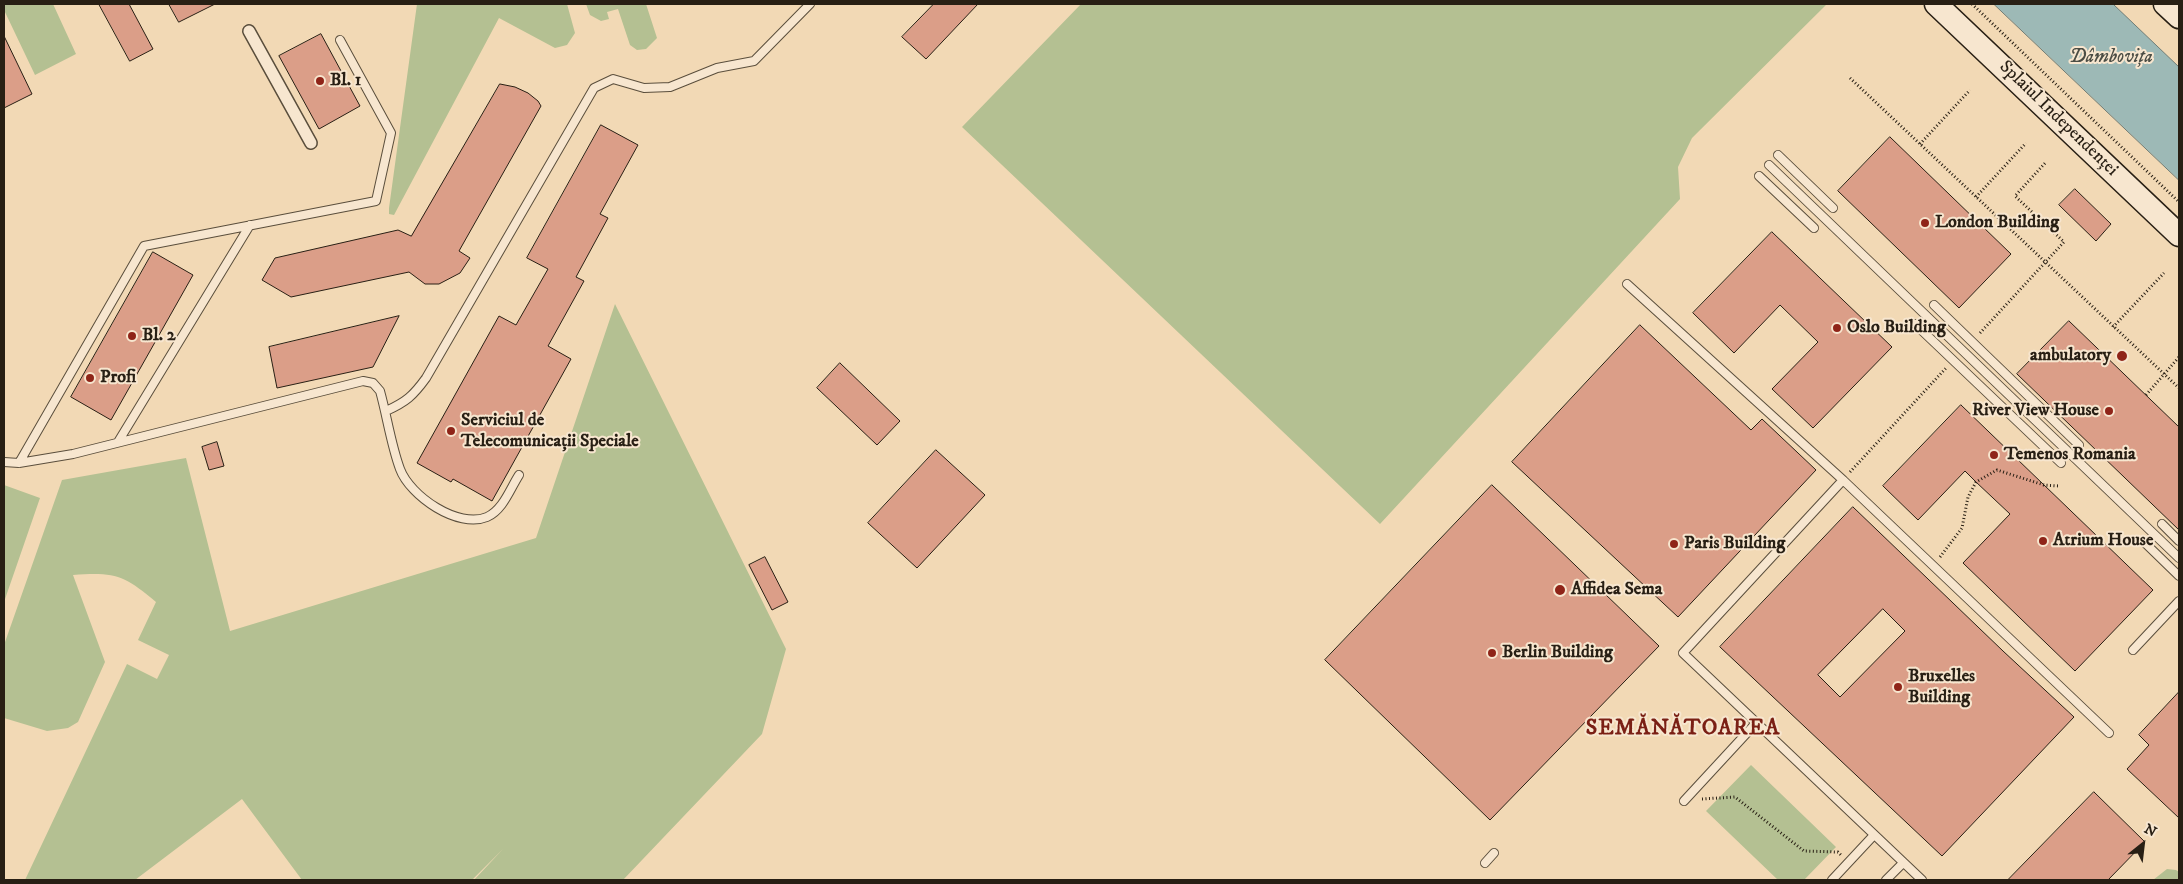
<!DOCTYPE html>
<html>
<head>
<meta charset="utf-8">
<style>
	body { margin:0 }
	#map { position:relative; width:2183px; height:884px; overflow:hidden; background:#f2d9b5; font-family:"IM FELL DW Pica",serif }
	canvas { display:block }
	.frame { position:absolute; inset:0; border:5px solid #281f14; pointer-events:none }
	.north { position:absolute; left:2118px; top:819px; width:50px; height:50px; -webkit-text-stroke:4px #f7e6cf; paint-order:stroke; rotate:29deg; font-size:14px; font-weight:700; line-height:20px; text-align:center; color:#281f14 }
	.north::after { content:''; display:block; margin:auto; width:18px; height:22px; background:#281f14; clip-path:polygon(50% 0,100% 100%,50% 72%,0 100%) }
</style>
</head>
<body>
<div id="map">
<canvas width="2183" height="884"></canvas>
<div class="frame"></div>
<div class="north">N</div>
</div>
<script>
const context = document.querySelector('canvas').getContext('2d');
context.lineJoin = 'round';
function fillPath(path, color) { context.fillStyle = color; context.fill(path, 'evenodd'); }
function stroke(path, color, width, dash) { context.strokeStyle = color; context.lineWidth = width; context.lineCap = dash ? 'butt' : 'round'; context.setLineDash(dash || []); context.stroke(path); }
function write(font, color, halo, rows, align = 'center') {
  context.font = font + ' "IM FELL DW Pica",serif'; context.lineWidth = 4; context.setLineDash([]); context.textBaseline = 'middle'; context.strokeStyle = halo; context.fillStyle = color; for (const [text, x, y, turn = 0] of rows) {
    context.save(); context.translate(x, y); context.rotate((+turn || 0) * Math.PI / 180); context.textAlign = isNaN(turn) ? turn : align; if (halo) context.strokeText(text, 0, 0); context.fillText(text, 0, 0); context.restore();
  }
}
fillPath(new Path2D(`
	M4,4H53L76,54L35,75L4,10Z
	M417,4H567L575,33L567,45L555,48L499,18L394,215L389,214V208Z
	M586,4H646L657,38L646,49L637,50L630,45L618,9L607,12L609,19L601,21L590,15Z
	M1081,4H1827L1692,138L1678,167L1680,199L1380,524L962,127Z
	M615,304L786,649L762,734L623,880H474L503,849L472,880H302L242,799L135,880H25L127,664L157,679L169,655L138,640L156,602C124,575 115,572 73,575L105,662L78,722L68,728L47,731L4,718V645L62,480L186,458L230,631L536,538Z
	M4,485L40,498L4,602Z
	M1751,765L1836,847L1804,880H1778L1706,811Z
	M2167,869L2176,870L2179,872V880H2153Z`), '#b4c092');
const water = new Path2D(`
	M1994,4H2113L2179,67V180Z`);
fillPath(water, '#9db9b6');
stroke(water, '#6e7b75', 1);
const building = new Path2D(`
	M99,4H129L153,49L130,61Z
	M169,4H215L179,22Z
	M934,4H978L926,59L902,37Z
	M321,34L360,106L319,129L279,56Z
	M4,36L32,94L4,108Z
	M500,84L515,87L528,93L538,101L541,106L459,251L470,258L460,273L439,284H425L409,272L291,297L262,280L275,258L398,230L411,236Z
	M601,125L638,145L600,214L608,218L576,277L584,281L548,346L571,359L492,501L453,479L451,482L417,463L499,316L516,325L548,269L527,258Z
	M1890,137L2011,254L1959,308L1838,191Z
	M2075,189L2111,224L2096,241L2059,205Z
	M1772,232L1892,347L1813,428L1772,389L1818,342L1780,305L1734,353L1693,313Z
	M153,252L193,275L111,420L71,397Z
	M399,316L373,367L277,388L269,347Z
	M2069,321L2179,427V530L2017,374Z
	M1640,325L1751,430L1762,419L1816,470L1678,617L1512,462Z
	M840,363L900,421L877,445L817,388Z
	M1961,405L2153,590L2075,671L1963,563L2010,514L1976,482L1965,471L1918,520L1883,486Z
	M217,442L224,466L209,470L202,447Z
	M936,450L985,495L917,568L868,523Z
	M1492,485L1659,646L1490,820L1325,660Z
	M1853,507L2003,651L2074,717L1942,856L1720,647ZM1883,609L1905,631L1840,697L1818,675Z
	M765,557L788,602L772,610L749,565Z
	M2179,692V818L2127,769L2149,745L2139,735Z
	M2094,792L2145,842L2108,880H2008Z`);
fillPath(building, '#db9e88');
stroke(building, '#281f14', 1);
const service = new Path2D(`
	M1778,155L1833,208
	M1769,165L2179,558
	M1759,176L1814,228
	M1627,284L1843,480L2109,733
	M1934,305L2079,445
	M1915,324L2061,463
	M386,411C406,402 413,396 426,378L594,88L613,79L644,88L670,87L717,68L754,61L810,4
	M118,442L250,225
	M4,462L19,463L73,454L363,381L373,383L380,391C387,416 391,445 400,469C410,496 458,529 487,517C503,510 510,489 519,475
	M19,463L144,246L376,201L391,133L340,40
	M1843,480L1683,653L1922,880
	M2162,524L2179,541
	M2144,542L2179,576
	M2133,650L2179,601
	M1684,801L1757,722
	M1485,863L1494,853
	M1832,880L1874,835
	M1886,880L1903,863`);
const pedestrian = new Path2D(`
	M249,31L311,143`);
const secondary = new Path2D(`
	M1936,4L2179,235
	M2165,4L2179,17`);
stroke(service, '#5a4e3c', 10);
stroke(pedestrian, '#5a4e3c', 14);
stroke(secondary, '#281f14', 25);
stroke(new Path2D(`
	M1972,4L2179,202
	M1850,78L2179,388
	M1920,144L1970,90
	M1976,197L2026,143
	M2113,327L2164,273
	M1980,333L2064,242L2015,196L2046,162
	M2146,395L2179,357
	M1850,472L1946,368
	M1940,557L1962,528L1968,497L1976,482L1997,470L2044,485L2059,486
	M1702,799L1735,797L1804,851L1838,852L1841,855`), '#281f14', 3, [1, 2.5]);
stroke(service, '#f7e6cf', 8);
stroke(pedestrian, '#f7e6cf', 11);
stroke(secondary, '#f7e6cf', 22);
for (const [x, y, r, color] of [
	[320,81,5,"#8f2418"],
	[1925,223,5,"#8f2418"],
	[1837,328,5,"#8f2418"],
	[132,336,5,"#8f2418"],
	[2122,356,6,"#8f2418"],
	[90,378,5,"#8f2418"],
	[2109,411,5,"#8f2418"],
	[451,431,5,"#8f2418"],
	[1994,455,5,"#8f2418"],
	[2043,541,5,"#8f2418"],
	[1674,544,5,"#8f2418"],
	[1560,590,6,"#8f2418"],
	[1492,653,5,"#8f2418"],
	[1898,687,5,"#8f2418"]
]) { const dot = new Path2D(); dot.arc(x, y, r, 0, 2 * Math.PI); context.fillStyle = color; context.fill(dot); stroke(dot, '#f7e6cf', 2); }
write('bold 18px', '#281f14', '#f7e6cf', [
	["Bl. 1",330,81],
	["London Building",1935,223],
	["Oslo Building",1847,328],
	["Bl. 2",142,336],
	["ambulatory",2111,356,"right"],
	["Profi",100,378],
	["River View House",2099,411,"right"],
	["Serviciul de",461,421],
	["Telecomunicații Speciale",461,442],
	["Temenos Romania",2004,455],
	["Atrium House",2053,541],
	["Paris Building",1684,544],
	["Affidea Sema",1571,590],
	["Berlin Building",1502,653],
	["Bruxelles",1908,677],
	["Building",1908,698]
], 'left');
write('18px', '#281f14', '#f7e6cf', [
	["Splaiul Independenței",2058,119,44]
]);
write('italic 19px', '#4b4d45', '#f7e6cf', [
	["Dâmbovița",2111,58]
]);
context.letterSpacing = '1px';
write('bold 22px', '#7a1f14', '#f7e6cf', [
	["SEMĂNĂTOAREA",1683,729]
]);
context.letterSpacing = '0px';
</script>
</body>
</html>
